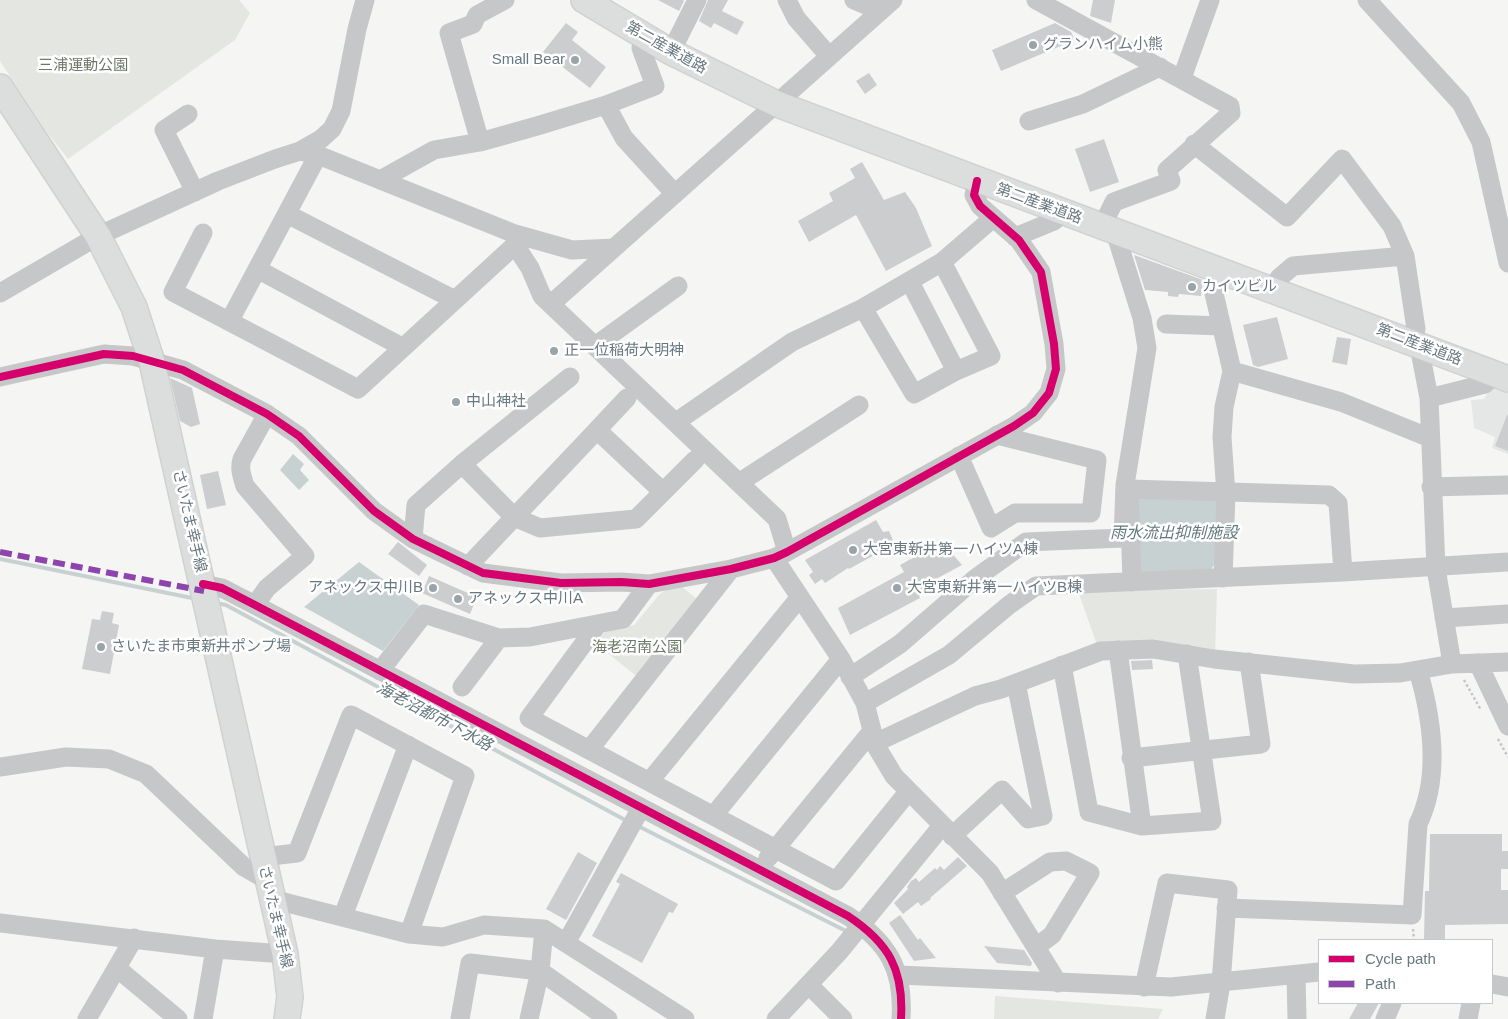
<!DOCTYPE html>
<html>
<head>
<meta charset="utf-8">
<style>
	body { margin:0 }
	#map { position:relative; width:1508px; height:1019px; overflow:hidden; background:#f5f5f4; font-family:Helvetica,sans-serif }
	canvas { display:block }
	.legend { position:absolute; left:1318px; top:939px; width:175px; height:65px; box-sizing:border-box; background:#fff; border:1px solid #c3c9cd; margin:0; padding:6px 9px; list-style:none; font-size:15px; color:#687881 }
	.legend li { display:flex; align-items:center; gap:10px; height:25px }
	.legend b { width:25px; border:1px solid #c3c9cd }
</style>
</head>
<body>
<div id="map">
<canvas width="1508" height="1019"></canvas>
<ul class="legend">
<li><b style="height:6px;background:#d6006c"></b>Cycle path</li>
<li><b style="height:6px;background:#8e44ad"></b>Path</li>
</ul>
</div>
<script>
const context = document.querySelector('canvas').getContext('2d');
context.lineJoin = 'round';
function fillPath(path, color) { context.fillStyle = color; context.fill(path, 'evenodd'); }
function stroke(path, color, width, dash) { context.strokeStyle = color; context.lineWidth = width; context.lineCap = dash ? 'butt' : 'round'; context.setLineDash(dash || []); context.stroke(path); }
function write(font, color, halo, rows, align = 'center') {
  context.font = font + ' Helvetica,"Noto Sans JP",sans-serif'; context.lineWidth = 5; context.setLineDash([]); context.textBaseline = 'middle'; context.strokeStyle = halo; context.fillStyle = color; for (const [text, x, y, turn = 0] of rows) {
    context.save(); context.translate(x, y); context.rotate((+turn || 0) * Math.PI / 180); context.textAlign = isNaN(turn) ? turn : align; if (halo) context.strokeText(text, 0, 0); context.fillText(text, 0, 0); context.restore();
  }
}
fillPath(new Path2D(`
	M1491,387L1508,393V454L1492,448L1495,437L1474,428L1471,400L1484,399Z`), '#e5e7e7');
fillPath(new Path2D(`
	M0,0H239L250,13L235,40L68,159L46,131L0,61Z
	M681,586L702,603L640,679L595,643L606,631L634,625L659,595L667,589Z
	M1217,589L1215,655L1098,648L1078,591Z
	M995,996L1163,1009L1158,1019H994Z`), '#e4e6e2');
fillPath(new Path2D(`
	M293,454L304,464L300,470L309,480L299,490L280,470Z
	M1140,495L1213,498L1218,502L1215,564L1211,569L1142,574L1136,570L1134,501Z
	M359,562L419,605L383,651L304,607Z`), '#c8d1d2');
stroke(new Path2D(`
	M0,559L197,599
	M216,603L226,605L627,821
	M638,826L848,932`), '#c8d1d2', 4);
fillPath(new Path2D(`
	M658,0H683L684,1L679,11Z
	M708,0H728L722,11L744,22L737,35L714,23L711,28L699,21Z
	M1093,0H1115L1111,23L1090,16Z
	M566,23L578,32L572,40L606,67L590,88L543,52Z
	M1055,23L1071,32L1075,40L1001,71L992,50Z
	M869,73L877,85L865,94L856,81Z
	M1104,139L1119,182L1090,192L1075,149Z
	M862,162L884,200L905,192L916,208L932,246L886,271L856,215L809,242L798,221L833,201L829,193L855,178L850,169Z
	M1134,255L1203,280L1201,296L1179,294L1178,297L1168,296V292L1145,290Z
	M1277,317L1288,359L1258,367L1253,365L1243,325Z
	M1337,337L1351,339L1347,365L1332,362Z
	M170,378L192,388L200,424L191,427L180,421Z
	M1507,415H1508V451L1495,446Z
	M218,471L226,505L207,509L200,475Z
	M876,520L883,532L889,531L893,540L885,545L887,548L849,569L848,568L825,583L822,579L815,584L809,575L813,572L805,560Z
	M398,542L427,565L419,576L388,554Z
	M942,542L962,565L934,580L937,585L919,596L920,598L850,635L838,608L904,572L900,565Z
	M429,576L477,597L470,614L422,593Z
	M102,611L114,613L112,623L119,625L110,674L82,669L92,619L100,620Z
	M1152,660L1153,669L1132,670L1131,661Z
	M1430,834H1502V851H1508V869H1501V890H1508V924L1445,925V940H1424L1425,891H1429Z
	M578,852L597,863L566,920L546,909Z
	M958,857L967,866L930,898L931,899L921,906L918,902L903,914L894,903L908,889L907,887L911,881L916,878L919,882L935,868L937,870L940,866L944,870Z
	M621,873L678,904L673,913L669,912L642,963L592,936L620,884L616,882Z
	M900,915L918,940L920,938L936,958L914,961L889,923Z
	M984,946L1024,950L1032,963L1031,966L997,963Z
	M1358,1003H1379L1370,1019H1349Z`), '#cccdce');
const major = new Path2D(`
	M584,0L671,52L777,104L1508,379
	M0,87L98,236L134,307L152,362L285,954L290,997L287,1019`);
stroke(major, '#d0d1d1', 28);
stroke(new Path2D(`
	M1464,680L1481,710
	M1498,739L1508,757
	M1413,929L1414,940`), '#c4c5c6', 2.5, [2.5, 2.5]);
stroke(new Path2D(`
	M787,0L796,18L829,56
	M854,0L880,11
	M1036,0L1230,106L1231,113L1167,170L1171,181L1114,202L1108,214
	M1367,0L1461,103L1481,142L1508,263
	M677,40L697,0
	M1182,78L1210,0
	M606,105L624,138L675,194
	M188,114L164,130L195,192
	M1029,121L1083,104L1160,67
	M480,142L449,33L473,24L477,15L505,0
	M1194,144L1287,217L1342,159L1392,226L1405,256L1416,329
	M300,151L318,155L515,234L572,250L614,248L893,0
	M380,180L434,150L480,142L537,126L606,105L655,86L641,48L644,37
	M287,214L455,300
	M203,233L173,292L358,389L515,245V234
	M1015,237L1054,221L1063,213
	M515,245L530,268L542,296L777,519L787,552
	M257,269L402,347
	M1215,269L1213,289L1232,371L1224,407L1222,437L1226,494L1223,578
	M1279,278L1293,266L1405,256
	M910,282L956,371
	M0,293L98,236L218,181L275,159L300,151L321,139L332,129L341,111L357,29L365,0
	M551,304L614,248
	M863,308L914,394L956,371L991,356L942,262
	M230,320L318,155
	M1166,324L1222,326
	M595,346L678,286
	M1419,346L1429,398L1436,568L1452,664L1508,662
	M1232,371L1341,402L1430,438
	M0,377L104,354L133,356L183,370L267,414L299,436L374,511L413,539L483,573L561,583L621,582L649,584L731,569L774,558L787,552L1014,426L1033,413L1049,393L1056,369L1054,344L1041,272L1019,240L980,206L974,195L977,181
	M627,398L597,430L663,492L695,460
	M1429,398L1485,384L1495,374
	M676,422L792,342L863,308L942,262L992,219
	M959,456L991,528L1015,513H1091L1097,460L997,435
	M462,464L514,517L540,528L636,519L663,492
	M740,482L859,405
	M1431,487L1508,485
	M413,539L416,505L462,464L570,377
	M774,558L841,659L865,703L876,746L894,776L990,873L1058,983
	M468,566L597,430
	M1132,582L1129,489L1329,495L1338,503L1343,572
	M203,584L222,588L255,605L848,916C889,943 904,970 901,1019
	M255,605L267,588L305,556L245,486C242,476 239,469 242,459L267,414
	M1444,618L1508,614
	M598,624L529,718L836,881L908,792
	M1118,650L1142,826L1212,821L1187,654
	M1478,663L1508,726
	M1062,665L1089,812L1142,826
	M380,671L424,614L499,638L530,637L623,619L649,584
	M850,677L900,644L976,578L1026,542L1123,538L1125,485L1147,348L1142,318L1115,232
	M462,687L499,638
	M865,703L949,655L1009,605L1036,586L1343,572L1508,562
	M875,743L975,696L1001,689L1101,651L1153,649L1214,659L1354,674L1400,673L1452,664
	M589,750L731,569
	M1131,758L1261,744L1249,662
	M0,767L66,757L109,759L146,774L244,867L267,880
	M649,782L800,597
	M713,816L841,659
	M952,836L1002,790L1028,819L1043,816L1016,683
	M262,857L297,853L351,715L465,776L409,934
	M768,858L872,731
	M1002,893L1050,862L1066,861L1090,873L1052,935L1036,947
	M272,899L409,934L443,937L484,925L544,929L685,1019
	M1226,908L1412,915L1418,824C1441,777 1432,718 1418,670
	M343,916L408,745
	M0,923L215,949L285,954
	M566,943L641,808
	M118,969L178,1019
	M899,975L1171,987L1319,972
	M1296,975L1297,1019
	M1492,984L1508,987
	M809,985L843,1019
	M1144,987L1167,883L1228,890L1221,983L1215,1019
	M87,1019L134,938
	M203,1019L215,949
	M460,1019L470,963L540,971L608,1019
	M529,1019L540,971L544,929
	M776,1019L839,952L941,827
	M1385,1019L1392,1003
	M1468,1019L1471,1003`), '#c6c7c8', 19);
stroke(major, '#dcdddd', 25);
stroke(new Path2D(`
	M0,552L204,591`), '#8e44ad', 6, [12, 6]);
stroke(new Path2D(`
	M0,377L104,354L133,356L183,370L267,414L299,436L374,511L413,539L483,573L561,583L621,582L649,584L731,569L774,558L787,552L1014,426L1033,413L1049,393L1056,369L1054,344L1041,272L1019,240L980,206L974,195L977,181
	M203,584L222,588L255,605L848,916C889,943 904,970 901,1019`), '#d6006c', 8);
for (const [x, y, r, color] of [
	[1033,45,5,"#99a4a9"],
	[575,60,5,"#99a4a9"],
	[1192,287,5,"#99a4a9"],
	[554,351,5,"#99a4a9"],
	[456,402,5,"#99a4a9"],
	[853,550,5,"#99a4a9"],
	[433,588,5,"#99a4a9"],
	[897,588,5,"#99a4a9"],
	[458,599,5,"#99a4a9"],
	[101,647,5,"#99a4a9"]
]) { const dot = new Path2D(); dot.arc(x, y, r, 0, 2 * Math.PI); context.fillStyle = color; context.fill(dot); stroke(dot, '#fff', 2); }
write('15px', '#687881', '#fff', [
	["グランハイム小熊",1043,45],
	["Small Bear",565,60,"right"],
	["カイツビル",1202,287],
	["正一位稲荷大明神",564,351],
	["中山神社",466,402],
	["大宮東新井第一ハイツA棟",863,550],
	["アネックス中川B",423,588,"right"],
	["大宮東新井第一ハイツB棟",907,588],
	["アネックス中川A",468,599],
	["さいたま市東新井ポンプ場",111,647]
], 'left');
write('15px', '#687881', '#fff', [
	["第二産業道路",666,48,29],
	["第二産業道路",1039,204,20],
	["第二産業道路",1419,345,21],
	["さいたま幸手線",189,521,77],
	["さいたま幸手線",275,917,77]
]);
write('15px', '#6c7966', '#fff', [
	["三浦運動公園",83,66],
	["海老沼南公園",637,648]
]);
write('italic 16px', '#64797d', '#fff', [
	["雨水流出抑制施設",1174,534],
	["海老沼都市下水路",434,717,28]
]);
</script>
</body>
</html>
